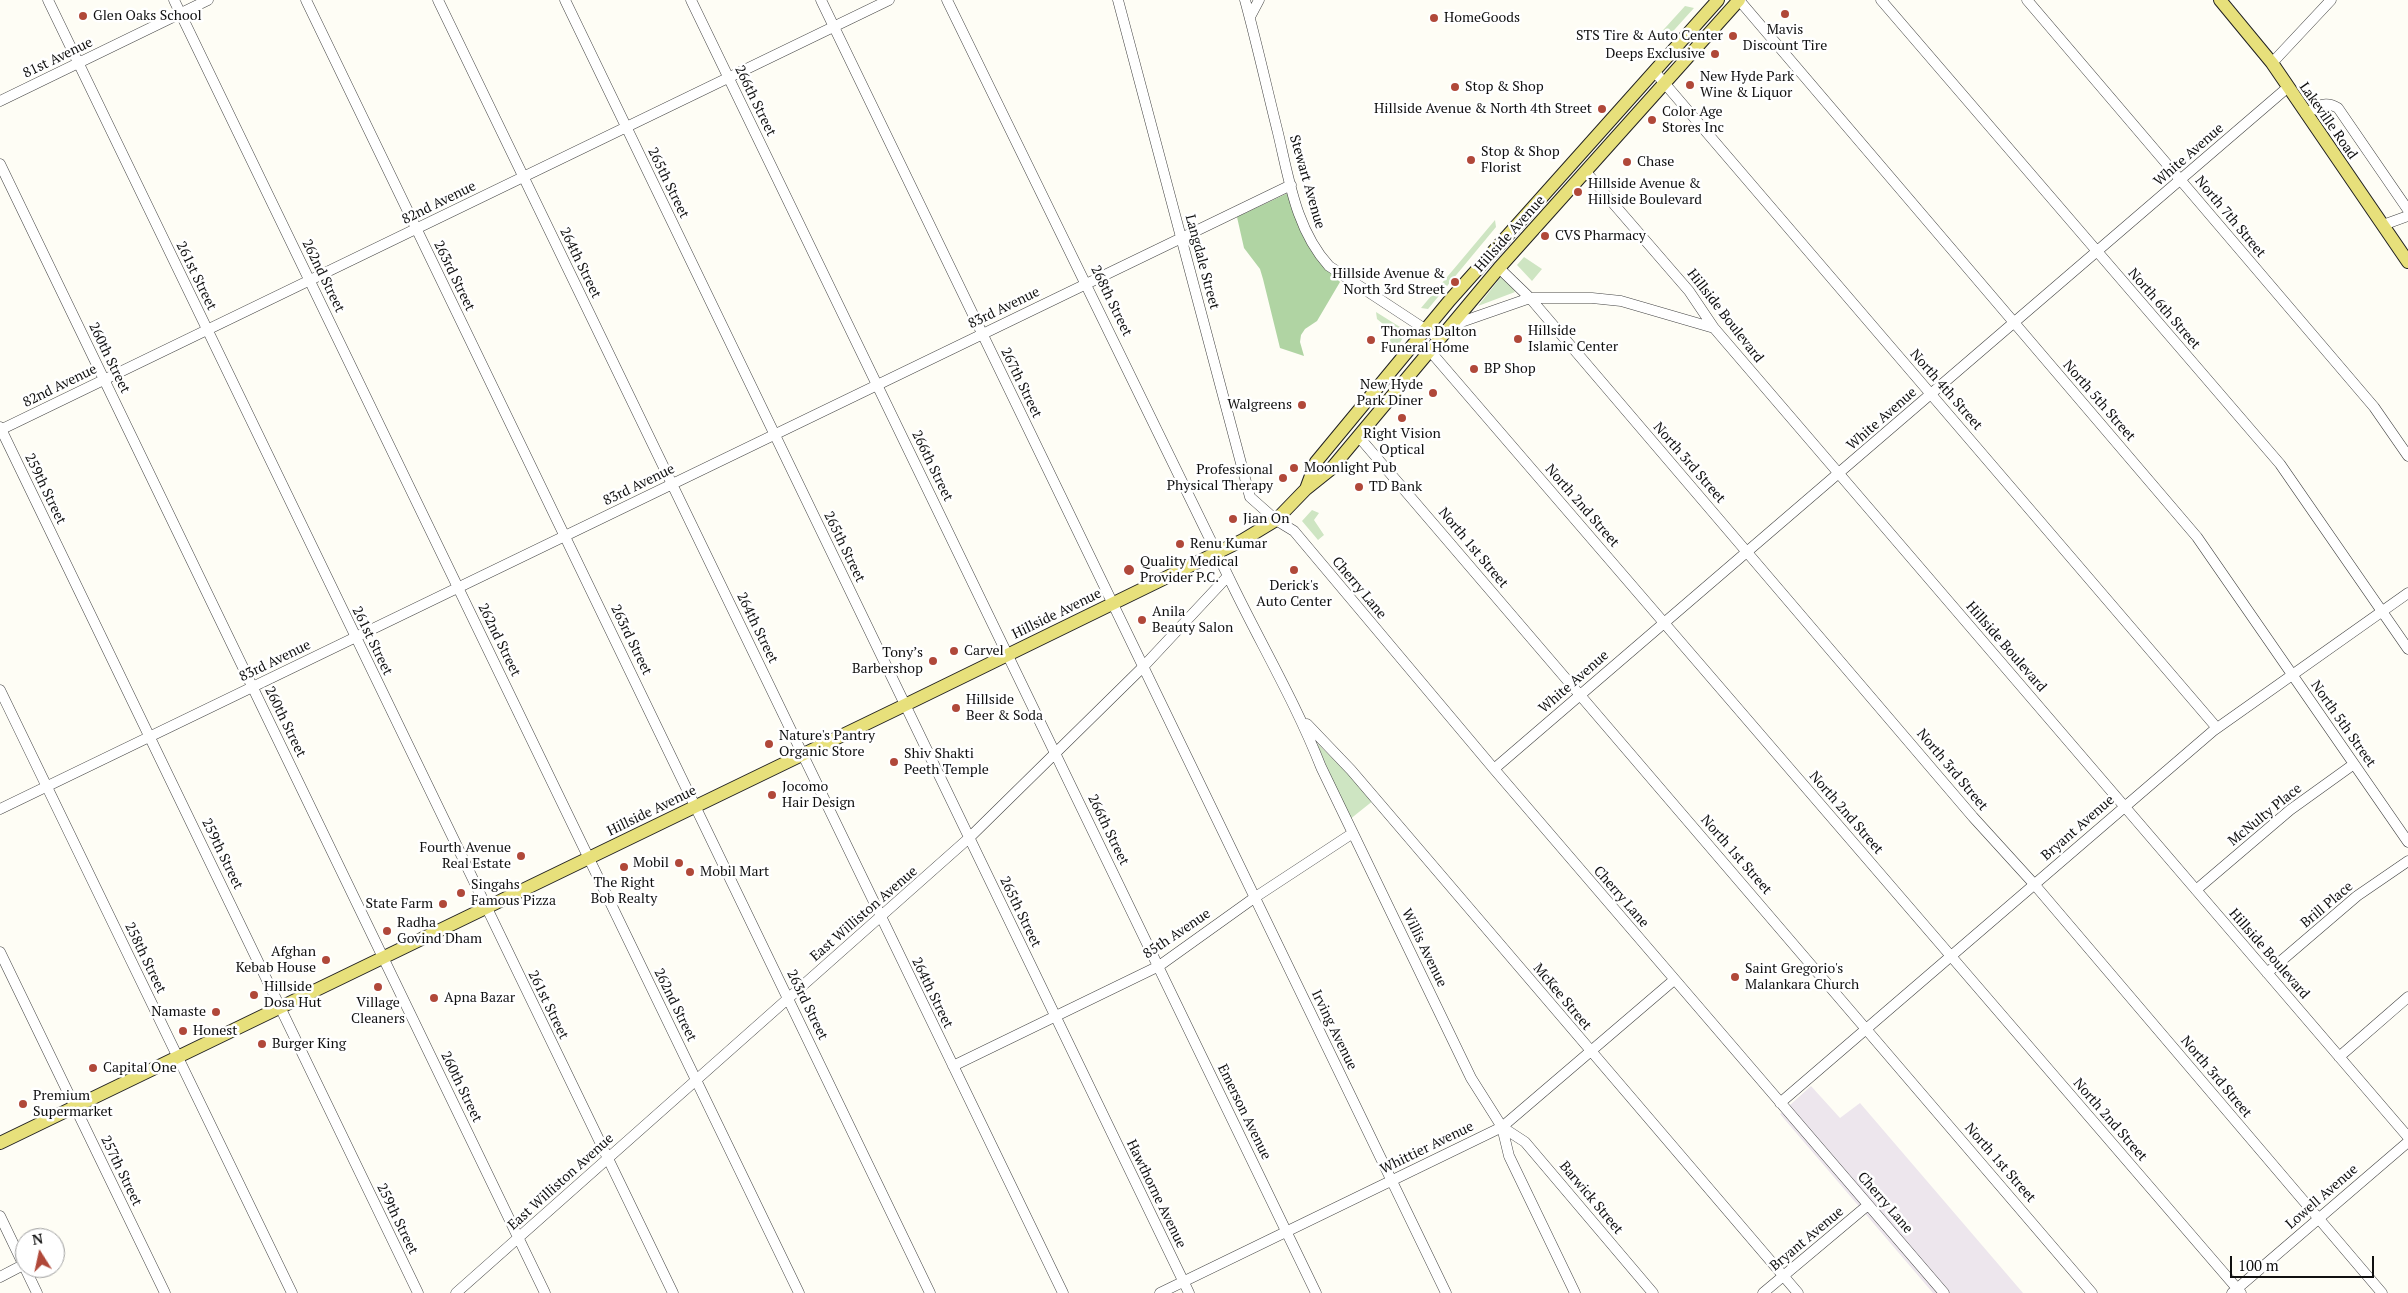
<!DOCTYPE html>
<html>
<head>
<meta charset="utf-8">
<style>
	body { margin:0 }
	#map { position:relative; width:2408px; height:1293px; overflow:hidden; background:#fefdf5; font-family:"PT Serif",serif }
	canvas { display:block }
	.north { position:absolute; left:15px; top:1228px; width:50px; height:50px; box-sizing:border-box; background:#fff; border:1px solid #9f9f9f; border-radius:50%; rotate:350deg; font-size:14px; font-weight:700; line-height:20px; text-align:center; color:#101010 }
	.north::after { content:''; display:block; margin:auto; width:18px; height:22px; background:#b04839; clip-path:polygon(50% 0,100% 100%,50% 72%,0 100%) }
	.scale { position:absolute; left:2230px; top:1256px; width:144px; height:22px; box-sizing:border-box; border:2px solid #101010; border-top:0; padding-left:6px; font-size:15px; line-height:18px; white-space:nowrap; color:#101010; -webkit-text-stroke:4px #fff; paint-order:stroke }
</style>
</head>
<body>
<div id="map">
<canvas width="2408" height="1293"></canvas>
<div class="north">N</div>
<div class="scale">100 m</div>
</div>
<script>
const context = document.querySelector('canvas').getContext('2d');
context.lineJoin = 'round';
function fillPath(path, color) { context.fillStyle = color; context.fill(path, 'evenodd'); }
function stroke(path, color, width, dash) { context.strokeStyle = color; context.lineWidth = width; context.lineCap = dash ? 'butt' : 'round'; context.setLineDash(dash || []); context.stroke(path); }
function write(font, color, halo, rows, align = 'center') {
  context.font = font + ' "PT Serif",serif'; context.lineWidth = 5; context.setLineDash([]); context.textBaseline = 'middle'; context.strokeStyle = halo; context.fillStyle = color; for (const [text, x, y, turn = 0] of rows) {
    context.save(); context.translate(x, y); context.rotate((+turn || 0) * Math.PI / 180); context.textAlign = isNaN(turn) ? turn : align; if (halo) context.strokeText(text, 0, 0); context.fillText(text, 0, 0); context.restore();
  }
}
fillPath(new Path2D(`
	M1811,1086L1840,1118L1860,1103L2023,1293H1933L1780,1114Z`), '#ede6ed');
fillPath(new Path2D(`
	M1685,6L1694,8L1666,39H1655Z
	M1495,220L1496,227L1428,309L1421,308Z
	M1524,257L1542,269L1532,281L1517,265Z
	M1501,277L1505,278L1515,292L1478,306Z
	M1376,312L1400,327L1404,335L1400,343L1391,344L1388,342L1395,334L1377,319Z
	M1312,510L1319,513L1314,520L1324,535L1318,540L1302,521Z
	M1317,743L1374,800L1349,820Z`), '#cee5c2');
fillPath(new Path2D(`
	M1288,193L1307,244L1340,282L1317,321L1305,329L1301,335L1300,342L1304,356L1280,348L1263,279L1260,269L1244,248L1237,217Z`), '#b0d4a3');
const minor = new Path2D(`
	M48,0L673,1293
	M174,0L799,1293
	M306,0L930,1293
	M438,0L1063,1293
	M565,0L1189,1293
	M691,0L1316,1293
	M821,0L1446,1293
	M947,0C1042,192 1135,385 1229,578C1259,641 1295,701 1321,767L1471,1078L1502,1127L1509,1156L1575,1293
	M1118,0L1250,497L1276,520L1294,531L1494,769L1944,1293
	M1245,0C1257,44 1267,89 1278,133C1289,179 1296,230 1329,266L1440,339
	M1739,0L2197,537L2408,842
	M1881,0L2280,464L2408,649
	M2027,0L2374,407L2408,456
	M1250,17L1259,0
	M2272,63L2331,0
	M1654,71L2217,728
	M0,101L208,0
	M2306,114C2318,106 2324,100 2338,108L2408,210
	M0,164L545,1293
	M1586,172L1689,291L1714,328L2408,1137
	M2383,225L2408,216
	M1499,268L1530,298L1973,817L2034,884L2382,1293
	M1450,329L1464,321L1530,298H1592L1621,301L1714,328
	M1430,351L2241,1293
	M0,427L418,1293
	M0,430L889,0
	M1359,437L2092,1293
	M0,690L292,1293
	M1307,724L1351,770L1798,1293
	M1494,769L2287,88
	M0,809L1291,185
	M2196,890L2290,810L2354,764
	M0,952L165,1293
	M2267,973L2357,896L2408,861
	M2339,1057L2408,997
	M953,1066L1159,966L1254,898L1353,833
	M1780,1103L2213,731L2408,593
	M1502,1127L1525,1142L1653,1293
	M0,1216L37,1293
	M0,1277L23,1265
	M456,1293L969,838L1143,667L1228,576
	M1160,1293L1502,1127L1674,980
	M1763,1293L1868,1205
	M2232,1293L2408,1142`);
const major = new Path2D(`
	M2220,0L2272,63L2408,262
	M1306,489L1316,462L1450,300L1718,0
	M0,1143L905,705L1243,540L1276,520L1306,489L1331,469L1499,268L1739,0`);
stroke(minor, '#434343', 11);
stroke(major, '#212121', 14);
stroke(minor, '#fff', 10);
stroke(major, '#e7e07b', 12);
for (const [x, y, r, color] of [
	[1785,14,5,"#b04839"],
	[83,16,5,"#b04839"],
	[1434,18,5,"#b04839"],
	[1733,36,5,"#b04839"],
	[1715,54,5,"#b04839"],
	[1690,85,5,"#b04839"],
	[1455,87,5,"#b04839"],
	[1602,109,5,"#b04839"],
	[1652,120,5,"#b04839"],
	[1471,160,5,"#b04839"],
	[1627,162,5,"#b04839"],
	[1578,192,5,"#b04839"],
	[1545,236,5,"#b04839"],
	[1455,282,5,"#b04839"],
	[1518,339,5,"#b04839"],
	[1371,340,5,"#b04839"],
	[1474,369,5,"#b04839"],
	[1433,393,5,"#b04839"],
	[1302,405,5,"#b04839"],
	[1402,418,5,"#b04839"],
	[1294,468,5,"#b04839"],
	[1283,478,5,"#b04839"],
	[1359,487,5,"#b04839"],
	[1233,519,5,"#b04839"],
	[1180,544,5,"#b04839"],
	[1129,570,6,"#b04839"],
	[1294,570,5,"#b04839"],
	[1142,620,5,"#b04839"],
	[954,651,5,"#b04839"],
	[933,661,5,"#b04839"],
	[956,708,5,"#b04839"],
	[769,744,5,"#b04839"],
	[894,762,5,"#b04839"],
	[772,795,5,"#b04839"],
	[521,856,5,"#b04839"],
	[679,863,5,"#b04839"],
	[624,867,5,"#b04839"],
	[690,872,5,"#b04839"],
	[461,893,5,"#b04839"],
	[443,904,5,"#b04839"],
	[387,931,5,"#b04839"],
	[326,960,5,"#b04839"],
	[1735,977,5,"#b04839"],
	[378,987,5,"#b04839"],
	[254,995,5,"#b04839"],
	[434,998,5,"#b04839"],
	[216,1012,5,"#b04839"],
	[183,1031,5,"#b04839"],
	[262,1044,5,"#b04839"],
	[93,1068,5,"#b04839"],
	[23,1104,5,"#b04839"]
]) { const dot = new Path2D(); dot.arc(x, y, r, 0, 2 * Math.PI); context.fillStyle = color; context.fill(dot); stroke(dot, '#fff', 2); }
write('14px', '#101010', '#fff', [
	["Glen Oaks School",93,16],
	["HomeGoods",1444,18],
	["Mavis",1785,30,"center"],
	["Discount Tire",1785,46,"center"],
	["STS Tire & Auto Center",1723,36,"right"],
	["Deeps Exclusive",1705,54,"right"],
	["New Hyde Park",1700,77],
	["Wine & Liquor",1700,93],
	["Stop & Shop",1465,87],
	["Hillside Avenue & North 4th Street",1592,109,"right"],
	["Color Age",1662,112],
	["Stores Inc",1662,128],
	["Stop & Shop",1481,152],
	["Florist",1481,168],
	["Chase",1637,162],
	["Hillside Avenue &",1588,184],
	["Hillside Boulevard",1588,200],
	["CVS Pharmacy",1555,236],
	["Hillside Avenue &",1445,274,"right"],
	["North 3rd Street",1445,290,"right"],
	["Hillside",1528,331],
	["Islamic Center",1528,347],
	["Thomas Dalton",1381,332],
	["Funeral Home",1381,348],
	["BP Shop",1484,369],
	["New Hyde",1423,385,"right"],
	["Park Diner",1423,401,"right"],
	["Walgreens",1292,405,"right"],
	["Right Vision",1402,434,"center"],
	["Optical",1402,450,"center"],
	["Moonlight Pub",1304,468],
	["Professional",1273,470,"right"],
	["Physical Therapy",1273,486,"right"],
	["TD Bank",1369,487],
	["Jian On",1243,519],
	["Renu Kumar",1190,544],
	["Quality Medical",1140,562],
	["Provider P.C.",1140,578],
	["Derick's",1294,586,"center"],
	["Auto Center",1294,602,"center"],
	["Anila",1152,612],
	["Beauty Salon",1152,628],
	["Carvel",964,651],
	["Tony’s",923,653,"right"],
	["Barbershop",923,669,"right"],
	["Hillside",966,700],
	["Beer & Soda",966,716],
	["Nature's Pantry",779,736],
	["Organic Store",779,752],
	["Shiv Shakti",904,754],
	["Peeth Temple",904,770],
	["Jocomo",782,787],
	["Hair Design",782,803],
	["Fourth Avenue",511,848,"right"],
	["Real Estate",511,864,"right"],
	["Mobil",669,863,"right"],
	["Mobil Mart",700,872],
	["The Right",624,883,"center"],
	["Bob Realty",624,899,"center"],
	["Singahs",471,885],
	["Famous Pizza",471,901],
	["State Farm",433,904,"right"],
	["Radha",397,923],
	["Govind Dham",397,939],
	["Afghan",316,952,"right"],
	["Kebab House",316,968,"right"],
	["Saint Gregorio's",1745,969],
	["Malankara Church",1745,985],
	["Hillside",264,987],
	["Dosa Hut",264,1003],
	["Apna Bazar",444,998],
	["Village",378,1003,"center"],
	["Cleaners",378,1019,"center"],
	["Namaste",206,1012,"right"],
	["Honest",193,1031],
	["Burger King",272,1044],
	["Capital One",103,1068],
	["Premium",33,1096],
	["Supermarket",33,1112]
], 'left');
write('14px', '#101010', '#fff', [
	["81st Avenue",58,58,-26],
	["266th Street",755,101,64],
	["Lakeville Road",2328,121,55],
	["White Avenue",2189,155,-41],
	["Stewart Avenue",1307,182,74],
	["265th Street",668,183,64],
	["82nd Avenue",439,203,-26],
	["North 7th Street",2230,217,50],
	["Hillside Avenue",1510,234,-48],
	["Langdale Street",1202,262,75],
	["264th Street",580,263,64],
	["261st Street",196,276,64],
	["262nd Street",323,276,64],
	["263rd Street",454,276,64],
	["268th Street",1111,301,64],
	["83rd Avenue",1004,308,-26],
	["North 6th Street",2164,309,49],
	["Hillside Boulevard",1725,316,52],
	["260th Street",109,358,64],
	["267th Street",1021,383,64],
	["82nd Avenue",60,386,-26],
	["North 4th Street",1946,390,49],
	["North 5th Street",2099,401,49],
	["White Avenue",1882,419,-41],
	["North 3rd Street",1689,463,49],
	["266th Street",932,466,64],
	["83rd Avenue",639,485,-26],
	["259th Street",45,489,64],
	["North 2nd Street",1582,506,49],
	["265th Street",844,547,64],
	["North 1st Street",1473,548,50],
	["Cherry Lane",1359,588,50],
	["Hillside Avenue",1057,614,-26],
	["264th Street",757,628,64],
	["262nd Street",499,640,64],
	["263rd Street",631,640,64],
	["261st Street",372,641,64],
	["Hillside Boulevard",2006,647,49],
	["83rd Avenue",275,661,-26],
	["White Avenue",1574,682,-41],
	["260th Street",285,722,64],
	["North 5th Street",2343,724,55],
	["North 3rd Street",1952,770,50],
	["Hillside Avenue",652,811,-26],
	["North 2nd Street",1846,813,49],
	["McNulty Place",2265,815,-39],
	["Bryant Avenue",2078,828,-41],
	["266th Street",1108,830,64],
	["259th Street",222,854,64],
	["North 1st Street",1736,855,49],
	["Cherry Lane",1621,897,49],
	["Brill Place",2327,905,-40],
	["265th Street",1020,912,64],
	["East Williston Avenue",864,914,-41],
	["85th Avenue",1177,934,-34],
	["Willis Avenue",1424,948,64],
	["Hillside Boulevard",2269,954,49],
	["258th Street",145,958,64],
	["264th Street",932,993,64],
	["McKee Street",1562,997,50],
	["261st Street",548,1005,64],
	["262nd Street",675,1005,64],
	["263rd Street",807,1005,64],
	["Irving Avenue",1334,1030,64],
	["North 3rd Street",2216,1077,50],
	["260th Street",461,1087,64],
	["Emerson Avenue",1244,1112,64],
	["North 2nd Street",2110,1120,49],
	["Whittier Avenue",1427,1148,-26],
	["North 1st Street",2000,1163,49],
	["257th Street",121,1171,64],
	["East Williston Avenue",561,1182,-42],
	["Hawthorne Avenue",1156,1194,64],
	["Lowell Avenue",2322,1197,-41],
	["Barwick Street",1591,1198,50],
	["Cherry Lane",1885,1203,49],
	["259th Street",397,1219,64],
	["Bryant Avenue",1807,1239,-40]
]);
</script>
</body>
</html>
